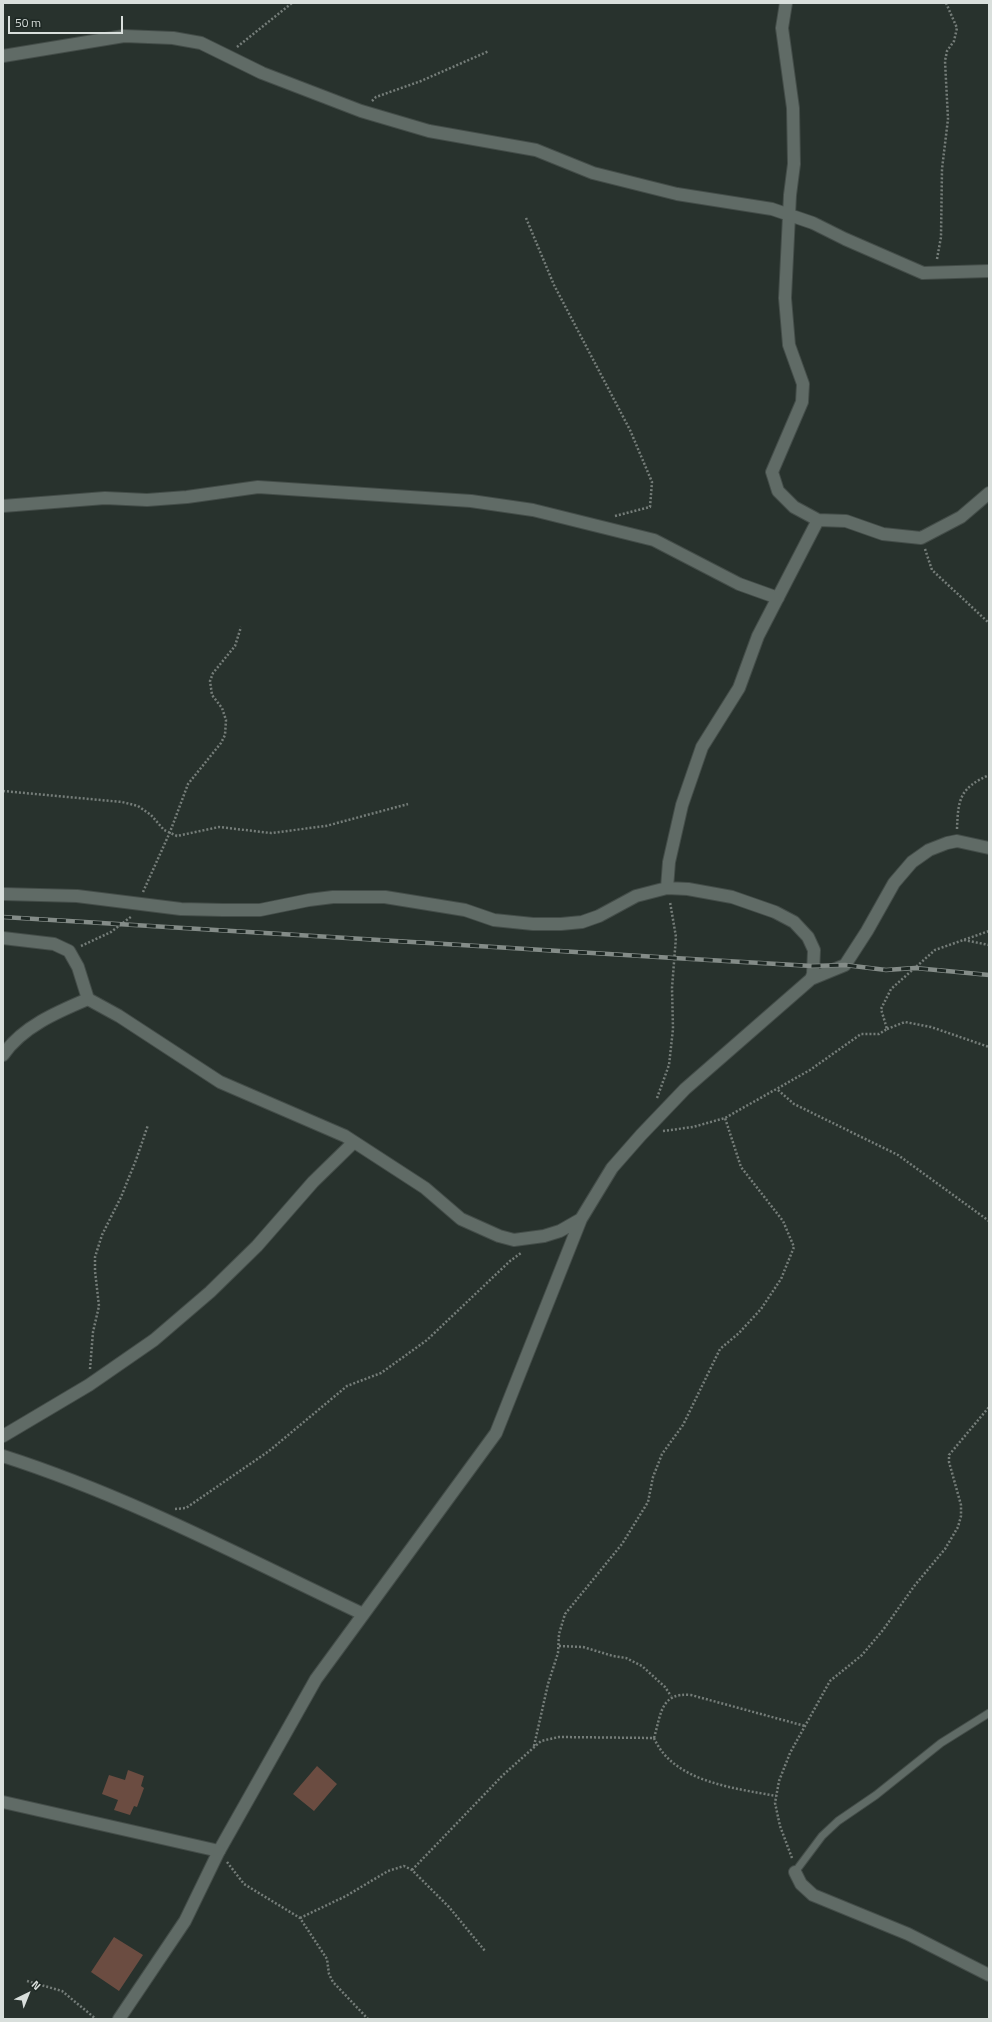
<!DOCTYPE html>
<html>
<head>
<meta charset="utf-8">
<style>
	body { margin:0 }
	#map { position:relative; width:992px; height:2022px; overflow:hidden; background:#28322d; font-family:"Titillium Web",sans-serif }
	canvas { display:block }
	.frame { position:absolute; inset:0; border:4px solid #d9dfdc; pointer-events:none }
	.north { position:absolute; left:8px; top:1974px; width:40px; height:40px; -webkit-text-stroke:3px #1e2824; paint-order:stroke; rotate:43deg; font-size:11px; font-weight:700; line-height:16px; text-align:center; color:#d9dfdc }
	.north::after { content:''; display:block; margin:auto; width:14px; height:18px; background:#d9dfdc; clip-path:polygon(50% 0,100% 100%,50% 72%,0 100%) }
	.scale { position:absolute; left:8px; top:16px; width:115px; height:18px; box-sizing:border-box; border:2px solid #d9dfdc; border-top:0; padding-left:5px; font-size:12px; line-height:14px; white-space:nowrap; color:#d9dfdc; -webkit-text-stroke:3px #1e2824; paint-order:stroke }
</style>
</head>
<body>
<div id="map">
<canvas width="992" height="2022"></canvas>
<div class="frame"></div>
<div class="north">N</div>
<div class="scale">50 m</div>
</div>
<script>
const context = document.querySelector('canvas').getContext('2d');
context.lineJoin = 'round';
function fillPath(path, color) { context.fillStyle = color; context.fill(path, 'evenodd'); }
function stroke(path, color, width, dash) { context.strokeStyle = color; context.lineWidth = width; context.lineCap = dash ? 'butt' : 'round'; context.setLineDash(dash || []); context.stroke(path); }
fillPath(new Path2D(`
	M317,1766L337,1784L314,1811L293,1794Z
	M128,1770L144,1776L141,1786L144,1788L137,1807L134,1806L130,1815L114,1810L118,1800L102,1794L109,1775L125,1780Z
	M114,1937L143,1955L119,1991L91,1972Z`), '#6b4c41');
const lane = new Path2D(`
	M795,1872L822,1836L838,1821L876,1795L941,1743L989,1713`);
const street = new Path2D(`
	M786,3L782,28L793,108L794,164L790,195L785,298L789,345L803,384L802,402L772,472L778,491L794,507L818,520L846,521L883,534L921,538L961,517L989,493
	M3,56L124,36L173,38L201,43L262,73L361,111L429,131L536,150L593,173L677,194L772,209L813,223L845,239L923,273L989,271
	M3,506L105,498L147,500L187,497L258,487L471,501L533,510L654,540L739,584L778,598
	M667,888L669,862L682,805L702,747L739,688L758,636L818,520
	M3,894L77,896L181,909L223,910H260L309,900L333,897H385L465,910L494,920L533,924H561L582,922L599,916L636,896L667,888L688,889L732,897L775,912L794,922L808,937L814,950L813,974L811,979
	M3,938L54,944L69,951L78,967L88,999
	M3,1055C22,1027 57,1012 88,999L119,1016L220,1082L345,1136L425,1188L461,1219L499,1236L514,1240L544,1236L560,1231L581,1219
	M3,1436L89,1385L154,1340L210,1292L257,1246L313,1182L354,1142
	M3,1456C128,1496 245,1558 363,1614
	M219,1851L316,1679L496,1433L581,1219L612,1168L641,1135L685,1089L811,979L845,965L867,931L894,883L912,862L929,850L947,843L957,841L989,848
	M795,1872L801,1884L813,1895L908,1934L989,1975`);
const secondary = new Path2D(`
	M3,1802L219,1851L185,1921L119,2019`);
stroke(lane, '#444d49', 9);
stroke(street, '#444d49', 14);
stroke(secondary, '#444d49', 14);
stroke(new Path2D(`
	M237,47L292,3
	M372,101L376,97L421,81L489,51
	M526,218L554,285L630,430L652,482L650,507L615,516
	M937,259L941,237L942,169L948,119L945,61L947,51L954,41L957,28L946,3
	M925,549L932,570L989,623
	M3,791L122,802L138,806L151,815L164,830L177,836L219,827L271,833L326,826L408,804
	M957,829C958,799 960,788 989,775
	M143,892L170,832L188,784L221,743L225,735L226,720L222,708L212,695L210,681L213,673L235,646L241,627
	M964,940L989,945
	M81,946L111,932L132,916
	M887,1029L905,1022L931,1027L989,1047
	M778,1090L794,1104L898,1155L989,1221
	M657,1098L669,1065L673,1029L672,988L676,937L670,902
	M663,1131L693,1127L725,1118L810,1070L861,1034H879L887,1029L881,1009L891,989L935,950L989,931
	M90,1369L93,1332L99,1306L95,1271V1257L102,1235L121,1197L136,1160L148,1125
	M175,1509L186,1508L269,1451L347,1386L381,1373L427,1340L510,1261L521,1253
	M559,1646L583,1647L613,1656L626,1658L642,1666L665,1687L671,1696
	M654,1738C673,1782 734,1788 776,1796
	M534,1746L548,1684L558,1653L559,1634L565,1614L622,1544L648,1502L653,1477L662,1454L683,1425L720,1349L739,1333L761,1309L781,1279L794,1247L783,1221L741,1167L725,1118
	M792,1858L780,1826L775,1803L779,1781L790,1753L830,1681L862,1655L883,1630L915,1585L945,1549L958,1527L961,1516V1505L949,1462V1455L989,1407
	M227,1862L244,1884L300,1918L327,1959L329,1974L333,1982L368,2019
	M412,1870L503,1775L541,1741L559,1737L654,1738C661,1715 660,1692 691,1695L805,1726
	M300,1918L346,1896L388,1871L404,1866L412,1870L449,1907L485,1951
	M27,1981L62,1991L96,2019`), '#757d79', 2.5, [2, 2]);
stroke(lane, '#606b66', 7);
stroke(street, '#606b66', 12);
stroke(secondary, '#606b66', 12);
const rail = new Path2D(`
	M3,917L674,958L812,966L845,965L886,970L915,968L989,975`);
stroke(rail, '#848c88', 4.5);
stroke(rail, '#1e2824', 3, [9]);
</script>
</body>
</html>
